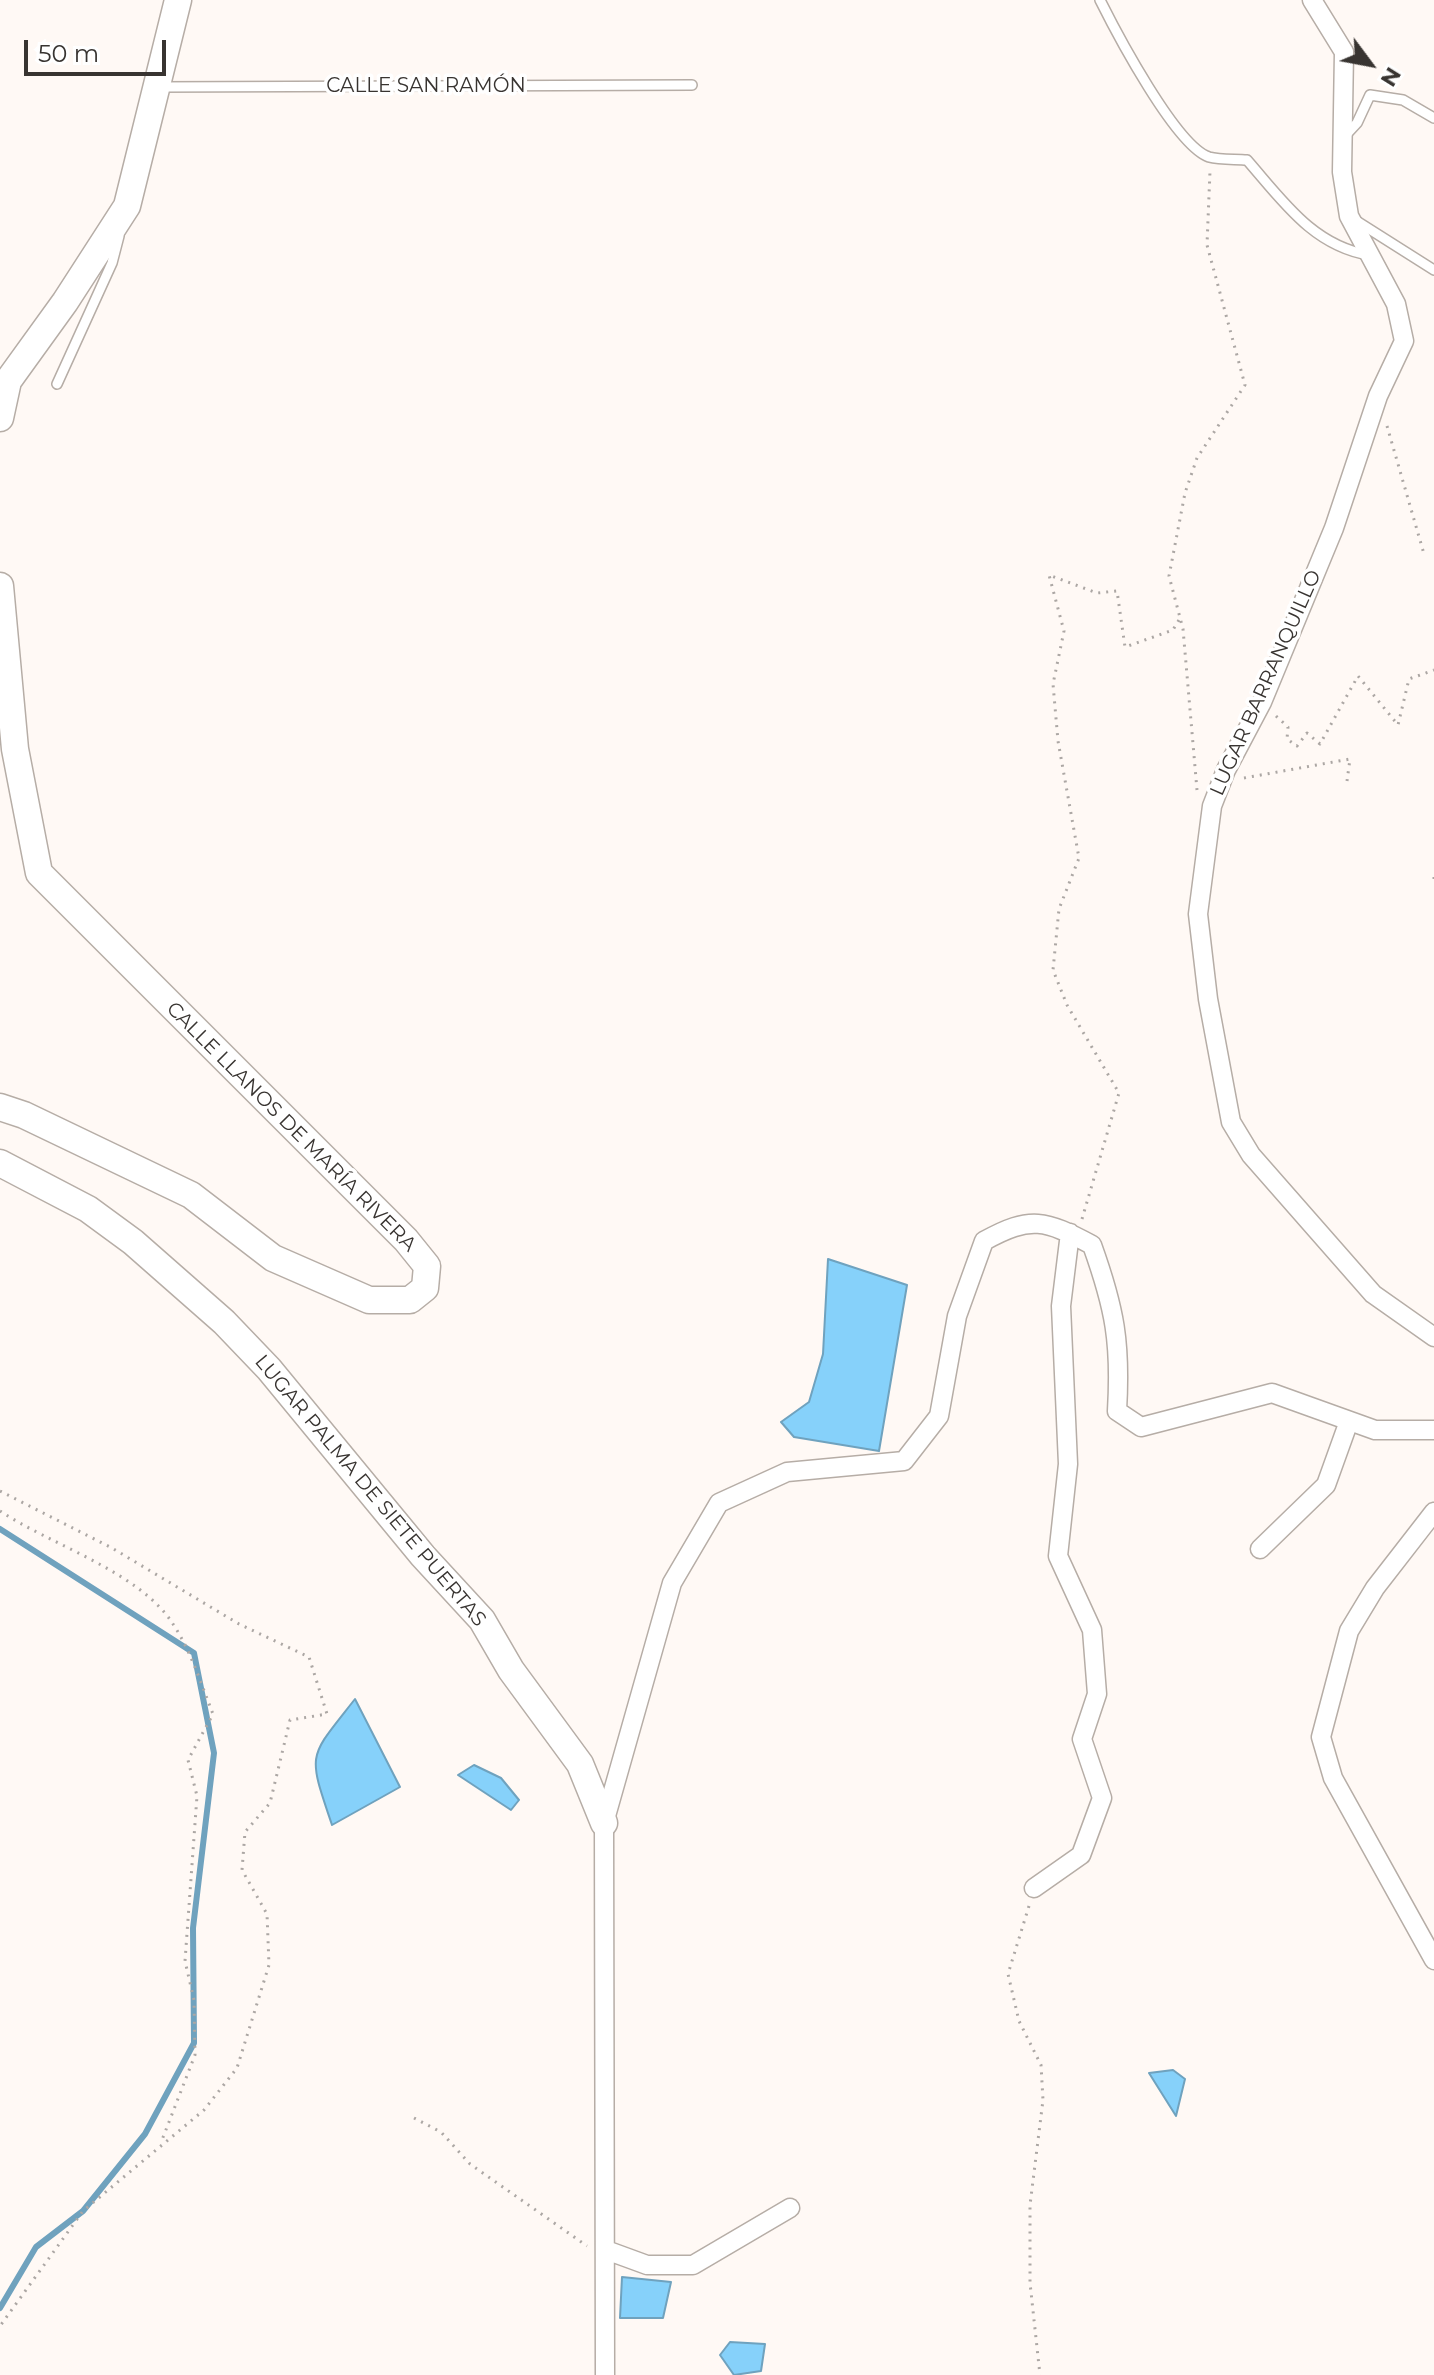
<!DOCTYPE html>
<html>
<head>
<meta charset="utf-8">
<style>
	body { margin:0 }
	#map { position:relative; width:1434px; height:2375px; overflow:hidden; background:#fff9f5; font-family:Montserrat,sans-serif }
	canvas { display:block }
	.north { position:absolute; left:1330px; top:24px; width:80px; height:80px; -webkit-text-stroke:6px #fff; paint-order:stroke; rotate:122deg; font-size:22px; font-weight:700; line-height:32px; text-align:center; color:#383431 }
	.north::after { content:''; display:block; margin:auto; width:28px; height:36px; background:#383431; clip-path:polygon(50% 0,100% 100%,50% 72%,0 100%) }
	.scale { position:absolute; left:24px; top:40px; width:142px; height:36px; box-sizing:border-box; border:4px solid #383431; border-top:0; padding-left:10px; font-size:24px; line-height:28px; white-space:nowrap; color:#383431; -webkit-text-stroke:6px #fff; paint-order:stroke }
</style>
</head>
<body>
<div id="map">
<canvas width="1434" height="2375"></canvas>
<div class="north">N</div>
<div class="scale">50 m</div>
</div>
<script>
const context = document.querySelector('canvas').getContext('2d');
context.lineJoin = 'round';
function fillPath(path, color) { context.fillStyle = color; context.fill(path, 'evenodd'); }
function stroke(path, color, width, dash) { context.strokeStyle = color; context.lineWidth = width; context.lineCap = dash ? 'butt' : 'round'; context.setLineDash(dash || []); context.stroke(path); }
function write(font, color, halo, rows, align = 'center') {
  context.font = font + ' Montserrat,sans-serif'; context.lineWidth = 7; context.setLineDash([]); context.textBaseline = 'middle'; context.strokeStyle = halo; context.fillStyle = color; for (const [text, x, y, turn = 0] of rows) {
    context.save(); context.translate(x, y); context.rotate((+turn || 0) * Math.PI / 180); context.textAlign = isNaN(turn) ? turn : align; if (halo) context.strokeText(text, 0, 0); context.fillText(text, 0, 0); context.restore();
  }
}
const water = new Path2D(`
	M828,1259L907,1285L879,1451L794,1437L781,1422L809,1402L823,1354Z
	M355,1699L400,1787L332,1825C307,1751 308,1759 355,1699Z
	M474,1765L501,1778L519,1800L511,1810L458,1775Z
	M1173,2070L1185,2079L1176,2116L1149,2073Z
	M622,2277L671,2282L663,2318H620Z
	M730,2342L765,2344L761,2371L734,2375L720,2355Z`);
fillPath(water, '#86d1fa');
stroke(water, '#6fa2be', 2);
stroke(new Path2D(`
	M0,1529L194,1653L214,1753L193,1928L194,2043L145,2134L83,2211L36,2247L0,2308`), '#6fa2be', 6);
const lane = new Path2D(`
	M1100,0C1117,34 1176,146 1209,157C1220,160 1235,159 1247,160C1282,200 1313,246 1369,255
	M159,87L692,85
	M1344,137L1357,123L1370,95L1403,100L1434,118
	M1355,220L1434,270
	M57,384L112,263L119,236`);
const street = new Path2D(`
	M1312,0L1344,52L1342,172L1349,216L1396,304L1404,341L1378,396L1334,528L1262,702L1226,770L1212,806L1198,914L1208,999L1231,1122L1251,1155L1373,1294L1434,1337
	M1434,1512L1375,1588L1349,1631L1321,1737L1333,1778L1434,1960
	M1260,1549L1326,1485L1349,1421
	M1034,1888L1081,1855L1102,1798L1082,1739L1097,1694L1092,1630L1058,1556L1068,1464L1061,1306L1070,1233
	M606,2250L647,2265H693L790,2208
	M605,2375L604,1823L672,1583L719,1503L787,1472L904,1461L939,1416L957,1316L984,1241C1031,1215 1045,1220 1092,1245C1115,1309 1121,1343 1117,1411L1141,1427L1272,1393L1375,1430H1434`);
const secondary = new Path2D(`
	M0,418L8,381L65,302L127,206L178,0
	M0,586L15,749L39,873L406,1240L427,1266L425,1288L410,1300H369L273,1258L191,1195L24,1115L0,1107
	M0,1163L88,1209L133,1242L224,1322L269,1369L423,1556L482,1620L511,1670L580,1764L604,1823`);
stroke(lane, '#b6ada6', 12);
stroke(street, '#b6ada6', 21);
stroke(secondary, '#b6ada6', 29);
stroke(new Path2D(`
	M1387,426L1424,554
	M1276,716L1288,727L1287,739L1297,746L1307,733L1320,744L1358,676L1398,725L1409,679L1434,670
	M1244,778L1350,759L1347,781
	M1197,790L1183,629L1169,576L1185,493L1197,458L1245,385L1207,245L1210,171
	M1434,877V879
	M1082,1219L1119,1093L1067,1005L1053,970L1059,909L1079,858L1058,741L1053,684L1064,631L1049,575L1097,593L1117,591L1125,647L1173,630L1180,618
	M0,1491L112,1548L239,1624L309,1657L327,1714L290,1720L270,1803L245,1832L242,1870L267,1914L269,1965L237,2068L204,2110L83,2211L0,2326
	M0,1511C51,1545 140,1572 173,1624C191,1651 201,1684 213,1714L188,1760L197,1796L185,1961L194,2000L195,2055L162,2140
	M1029,1906L1008,1974L1019,2021L1041,2065L1043,2100L1030,2205V2283L1040,2375
	M414,2118L441,2132L470,2164L587,2246`), '#aca7a4', 3, [2, 6]);
stroke(lane, '#fff', 9);
stroke(street, '#fff', 18);
stroke(secondary, '#fff', 26);
write('20px', '#383431', '#fff', [
	["CALLE SAN RAMÓN",426,86],
	["LUGAR BARRANQUILLO",1266,683,-66],
	["CALLE LLANOS DE MARÍA RIVERA",291,1127,45],
	["LUGAR PALMA DE SIETE PUERTAS",370,1491,50]
]);
</script>
</body>
</html>
